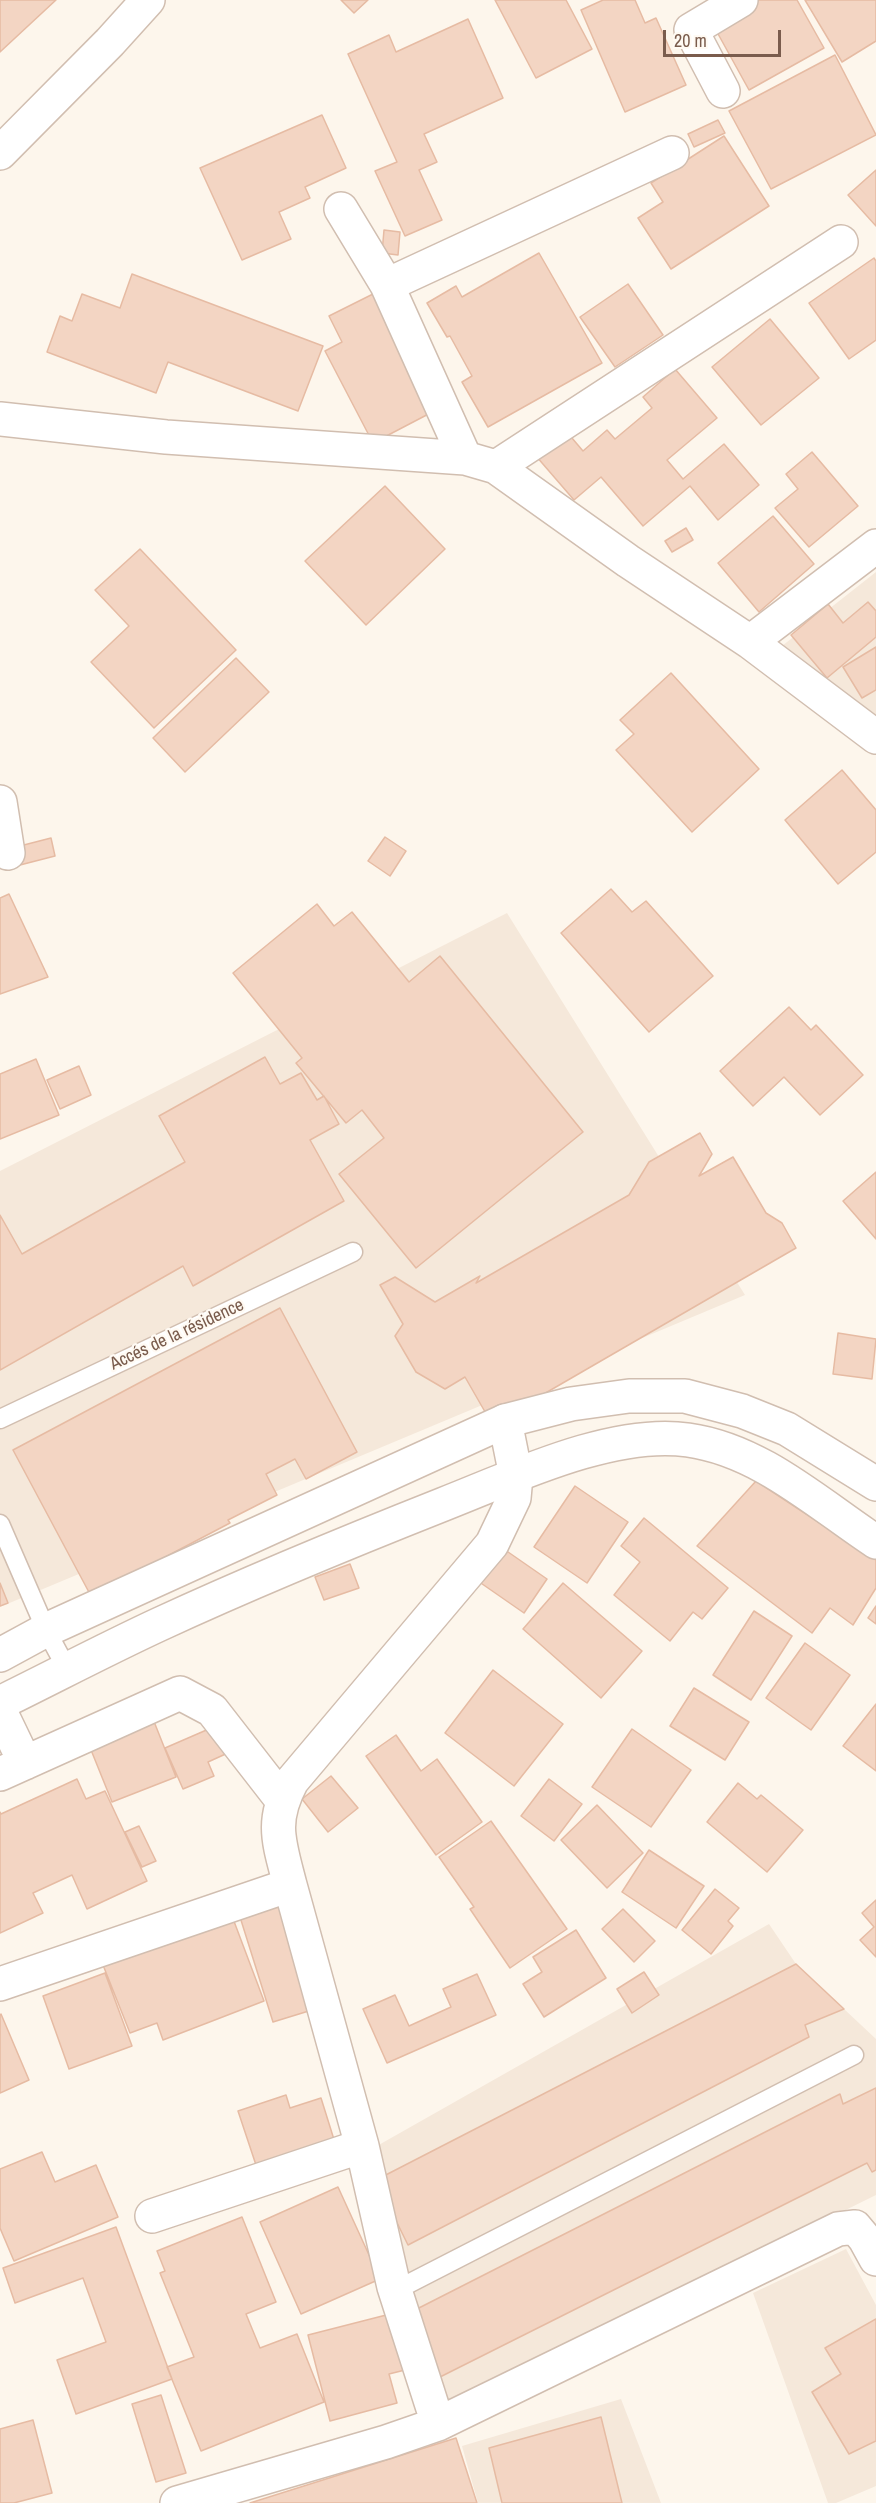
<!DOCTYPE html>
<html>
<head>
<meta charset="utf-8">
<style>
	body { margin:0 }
	#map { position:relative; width:876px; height:2503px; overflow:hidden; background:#fdf6ec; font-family:"Archivo Narrow",sans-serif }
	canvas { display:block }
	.scale { position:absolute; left:663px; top:30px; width:118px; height:27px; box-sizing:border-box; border:3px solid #7a5c4d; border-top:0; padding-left:8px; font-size:18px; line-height:21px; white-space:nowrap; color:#7a5c4d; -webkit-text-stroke:4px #fffaf3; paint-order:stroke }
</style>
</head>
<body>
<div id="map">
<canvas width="876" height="2503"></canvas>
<div class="scale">20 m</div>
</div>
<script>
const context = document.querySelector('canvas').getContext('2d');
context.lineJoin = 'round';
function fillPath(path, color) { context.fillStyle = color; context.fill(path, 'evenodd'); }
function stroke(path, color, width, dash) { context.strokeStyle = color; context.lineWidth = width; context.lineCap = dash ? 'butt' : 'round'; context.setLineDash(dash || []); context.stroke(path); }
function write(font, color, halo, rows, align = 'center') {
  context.font = font + ' "Archivo Narrow",sans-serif'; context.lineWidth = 4.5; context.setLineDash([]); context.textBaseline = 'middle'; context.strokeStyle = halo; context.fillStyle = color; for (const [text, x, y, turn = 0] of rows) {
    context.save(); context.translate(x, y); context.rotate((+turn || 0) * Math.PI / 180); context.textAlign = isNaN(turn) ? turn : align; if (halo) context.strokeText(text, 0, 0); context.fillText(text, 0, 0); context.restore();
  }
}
fillPath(new Path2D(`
	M876,572V731L768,657Z
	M507,913L745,1295L0,1607V1171Z
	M769,1924L796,1964L876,2039V2195L446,2407L361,2155Z
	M846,2249L876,2305V2486L836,2503H828L753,2293Z
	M621,2399L661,2503H478L462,2446Z`), '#f5e8da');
const building = new Path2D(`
	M0,0H56L0,52Z
	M341,0H368L354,13Z
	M495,0H566L592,49L536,78Z
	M603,0H635L645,23L656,18L686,85L625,112L581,10Z
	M754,0H797L824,48L749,90L712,23Z
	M805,0H876V41L842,62Z
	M468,19L503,98L424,134L437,162L419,170L442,220L405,236L375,171L397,162L348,54L389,35L396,52Z
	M835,55L876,135L771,189L729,111Z
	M322,115L346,168L305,187L310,198L279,212L291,239L242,260L200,168Z
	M718,120L725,133L694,147L688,134Z
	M724,136L769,206L671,269L638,218L663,202L651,183Z
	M876,170V226L848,195Z
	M384,230L400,232L398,255L382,253Z
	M539,253L602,363L488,427L462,382L472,376L450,336L447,337L427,303L456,286L462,297Z
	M874,258L876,261V340L849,359L809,303Z
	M132,274L323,346L298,411L168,362L156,393L47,352L60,316L72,321L82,294L120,308Z
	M628,284L663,335L615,367L580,317Z
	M379,291L440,408L373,443L325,351L342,342L329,316Z
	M770,319L819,378L761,425L712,367Z
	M675,369L717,418L667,460L683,479L724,444L759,485L718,520L690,486L643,526L601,477L574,500L536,456L566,431L583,451L607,430L615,439L652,408L643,397Z
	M812,452L858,506L809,547L775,508L798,489L786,474Z
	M385,486L445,549L366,625L305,561Z
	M773,516L814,564L759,612L718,563Z
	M686,528L693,540L672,552L665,541Z
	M140,549L236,650L154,728L91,662L129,626L95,590Z
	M868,602L876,611V637L827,678L791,635L828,604L843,623Z
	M876,647V690L862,698L843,667Z
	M236,658L269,692L185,772L153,738Z
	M671,673L759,769L692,832L616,750L634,734L620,720Z
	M842,770L876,810V852L838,884L785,820Z
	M385,837L406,851L390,876L368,861Z
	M51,838L55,856L20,865L16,847Z
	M611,889L632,912L646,901L713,976L649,1032L561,933Z
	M9,894L48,977L0,994V898Z
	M317,904L334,926L352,912L409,982L440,956L583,1132L416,1268L339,1174L384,1138L362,1110L346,1123L296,1063L302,1058L233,973Z
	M789,1007L811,1030L816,1025L863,1075L820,1115L784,1077L753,1106L720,1071Z
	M265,1057L280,1084L301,1073L317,1100L324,1096L339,1124L310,1140L344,1201L193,1286L183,1266L0,1370V1215L22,1254L185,1162L159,1116Z
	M36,1059L59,1115L0,1139V1074Z
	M79,1066L91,1095L60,1109L47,1080Z
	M700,1133L712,1154L699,1176L733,1157L766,1213L782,1223L796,1248L492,1424L465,1377L445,1389L416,1372L395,1336L403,1324L380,1285L395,1277L435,1302L480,1276L476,1283L629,1195L649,1162Z
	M876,1172V1239L843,1201Z
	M280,1308L357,1452L306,1479L295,1459L266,1474L277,1495L228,1520L230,1523L91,1596L13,1450Z
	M838,1333L876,1339L872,1379L833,1374Z
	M756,1481L876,1560V1588L853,1625L830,1608L812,1633L697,1546Z
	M575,1486L628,1522L587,1583L534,1547Z
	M644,1518L728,1588L702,1619L693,1612L670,1641L614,1595L640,1562L621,1546Z
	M498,1545L547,1579L524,1613L475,1579Z
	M350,1564L359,1588L324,1600L315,1577Z
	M0,1583L8,1603L0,1606Z
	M563,1583L642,1651L601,1698L523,1629Z
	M876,1606V1624L868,1618Z
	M754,1611L792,1636L751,1700L713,1675Z
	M805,1643L850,1675L811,1730L766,1698Z
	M493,1670L563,1724L514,1786L445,1733Z
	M694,1688L749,1722L725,1760L670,1726Z
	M876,1704V1771L843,1746Z
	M153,1719L176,1777L112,1802L89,1745Z
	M218,1725L230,1752L208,1762L214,1776L183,1789L165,1748Z
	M632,1729L691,1770L651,1827L592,1787Z
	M396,1735L421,1771L437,1759L482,1822L436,1855L366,1756Z
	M331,1776L358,1808L328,1832L302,1799Z
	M77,1779L86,1799L105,1791L147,1881L87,1909L72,1875L33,1893L43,1913L0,1933V1812L1,1814Z
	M549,1779L582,1804L554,1841L521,1816Z
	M738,1783L757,1799L761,1795L803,1830L767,1872L707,1822Z
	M597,1805L643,1853L607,1888L561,1840Z
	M491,1821L567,1929L510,1968L470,1909L474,1907L439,1857Z
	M139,1826L156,1861L142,1867L125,1832Z
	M649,1850L704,1886L676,1928L622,1892Z
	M715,1889L739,1908L728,1921L733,1926L711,1954L682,1930Z
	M876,1900V1957L860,1940L874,1927L862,1913Z
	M280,1904L312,2010L273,2022L240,1917Z
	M623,1909L655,1941L634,1962L602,1929Z
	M232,1916L264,2001L163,2040L157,2023L130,2033L103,1965Z
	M576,1930L606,1978L544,2017L523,1984L542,1972L533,1957Z
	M796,1964L844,2009L805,2025L809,2037L408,2245L376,2180Z
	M644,1972L659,1995L632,2013L617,1989Z
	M105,1973L132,2046L69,2069L43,1996Z
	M477,1974L496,2015L387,2063L363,2009L395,1995L409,2026L451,2007L443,1989Z
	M1,2014L29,2080L0,2093V2015Z
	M876,2088V2170L872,2172L867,2163L434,2380L411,2312L840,2094L843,2104Z
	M286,2095L290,2108L321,2098L336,2146L258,2171L238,2111Z
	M42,2152L55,2182L96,2165L118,2217L14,2261L0,2228V2169Z
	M338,2187L380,2279L301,2314L260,2222Z
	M242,2217L276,2302L246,2314L260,2348L297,2334L324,2402L201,2451L167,2367L194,2357L160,2273L165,2271L157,2251Z
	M116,2227L172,2379L76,2414L57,2360L106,2342L83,2278L15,2303L3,2268Z
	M394,2313L409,2369L389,2374L397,2403L330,2421L308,2335Z
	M876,2319V2441L849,2454L812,2392L841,2374L825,2348Z
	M161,2395L186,2473L156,2482L132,2404Z
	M601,2417L622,2503H502L489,2448Z
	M33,2420L52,2493L14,2503H0V2429Z
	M456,2438L477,2503H250Z`);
fillPath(building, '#f3d5c3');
stroke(building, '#e6bba3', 1.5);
const service = new Path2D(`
	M0,1419L353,1252
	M0,1524L46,1630L67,1669
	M394,2287L410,2283L854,2055`);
const minor = new Path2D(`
	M723,91L691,30L741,0
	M0,153L110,42L148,0
	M341,209L387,285L465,458
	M387,285L672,153
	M0,419L166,437L465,458L496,467L628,561L750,642L876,737
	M496,467L841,242
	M750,642L876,546
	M0,802L8,853
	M0,1711L25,1763
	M0,1774L180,1693L212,1710L282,1800
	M0,1984L290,1885
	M152,2216L362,2146
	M438,2424L394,2287L362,2146L290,1885C279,1842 270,1822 292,1781L492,1544L514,1498L516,1476L505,1421
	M177,2503L386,2442L438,2424L838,2229L855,2227L865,2239L876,2259`);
const tertiary = new Path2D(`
	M0,1655L46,1630L505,1421L571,1404L629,1396H685L742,1411L787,1429L876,1484
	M0,1703C53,1677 106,1649 160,1624C253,1581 348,1542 444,1504C513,1477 613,1429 688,1440C760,1450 817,1503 876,1542`);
stroke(service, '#d1beb0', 21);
stroke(minor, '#d1beb0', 36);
stroke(tertiary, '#d1beb0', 36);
stroke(service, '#fff', 18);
stroke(minor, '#fff', 33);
stroke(tertiary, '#fff', 33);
write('18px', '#7a5c4d', '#fffaf3', [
	["Accés de la résidence",177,1335,-25]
]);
</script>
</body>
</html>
